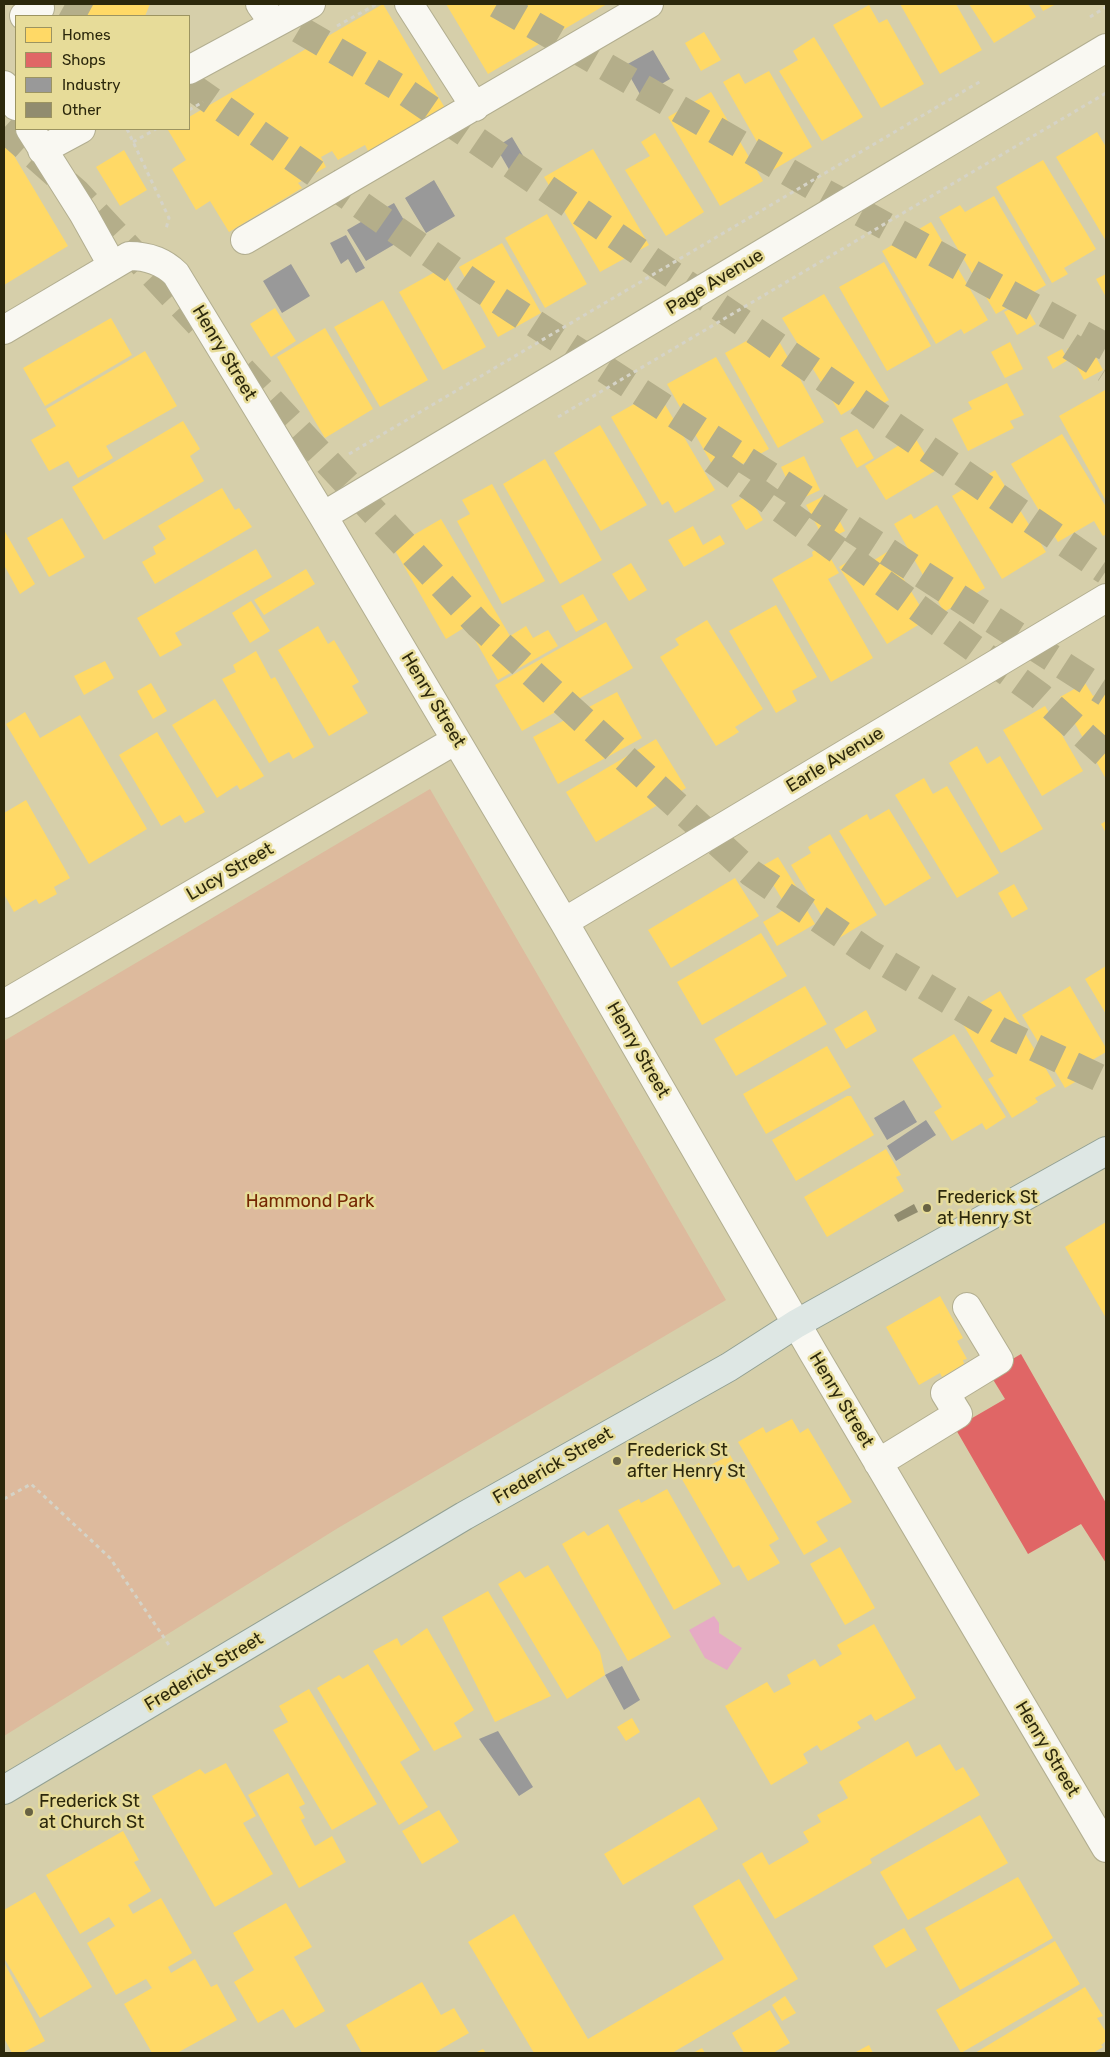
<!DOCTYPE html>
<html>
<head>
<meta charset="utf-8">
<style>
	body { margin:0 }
	#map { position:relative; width:1110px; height:2057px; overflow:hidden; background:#d6cfaa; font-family:Rubik,sans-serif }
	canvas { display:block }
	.frame { position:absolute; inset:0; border:5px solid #2c280c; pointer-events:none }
	.legend { position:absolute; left:15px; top:15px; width:175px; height:115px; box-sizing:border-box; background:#e7dc99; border:1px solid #9c9461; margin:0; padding:6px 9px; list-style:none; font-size:15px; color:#2c280c }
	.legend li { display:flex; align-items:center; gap:10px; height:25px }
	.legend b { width:25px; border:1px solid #9c9461 }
</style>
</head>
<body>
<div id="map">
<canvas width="1110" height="2057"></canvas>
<div class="frame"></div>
<ul class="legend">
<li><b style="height:14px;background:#ffd966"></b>Homes</li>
<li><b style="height:14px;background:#e06666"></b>Shops</li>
<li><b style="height:14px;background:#999"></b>Industry</li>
<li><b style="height:14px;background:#918c6f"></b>Other</li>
</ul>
</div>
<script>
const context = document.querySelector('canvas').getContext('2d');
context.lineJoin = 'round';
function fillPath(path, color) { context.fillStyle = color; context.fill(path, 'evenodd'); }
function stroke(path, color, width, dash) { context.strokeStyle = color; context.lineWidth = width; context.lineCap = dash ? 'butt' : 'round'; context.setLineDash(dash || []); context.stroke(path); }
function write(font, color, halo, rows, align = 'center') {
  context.font = font + ' Rubik,sans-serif'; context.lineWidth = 5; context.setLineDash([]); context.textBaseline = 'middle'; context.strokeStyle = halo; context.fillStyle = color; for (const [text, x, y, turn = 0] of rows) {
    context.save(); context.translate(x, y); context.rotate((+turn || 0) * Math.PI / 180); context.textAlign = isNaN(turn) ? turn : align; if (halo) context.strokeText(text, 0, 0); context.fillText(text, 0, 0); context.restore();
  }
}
fillPath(new Path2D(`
	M430,789L726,1300L338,1528L4,1736V1041Z`), '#ddba9d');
fillPath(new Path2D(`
	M714,1616L719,1623V1633L742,1648L727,1670L705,1658L689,1630Z`), '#e6abc5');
fillPath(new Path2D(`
	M74,4H150L145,16H77L72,9Z
	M383,4L445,108L369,153L365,145L338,160L332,151L321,157L326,167L298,183L302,188L229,232L210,201L196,210L172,169L186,160L168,130L189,129V117Z
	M446,4H607L488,74Z
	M900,4H956L982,50L940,74Z
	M969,4H1028L1036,17L994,43Z
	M1039,4H1056L1043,11Z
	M869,5L879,23L887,19L924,84L881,108L833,25Z
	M704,32L721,60L701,71L685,43Z
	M814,37L863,117L822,141L779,71L798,60L793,51Z
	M769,71L812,147L773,170L723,82L739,73L745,84Z
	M711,92L763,181L720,206L668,117Z
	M1097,132L1106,147V241L1056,157Z
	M655,133L704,212L666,236L625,170L650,156L641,142Z
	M4,139L68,246L4,285Z
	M593,149L649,245L600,272L544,177Z
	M124,150L147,190L120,206L96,167Z
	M1043,160L1096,249L1064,268L1068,274L1052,283L996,187Z
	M994,196L1046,285L996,314L939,217L960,205L965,212Z
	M547,214L587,284L545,308L505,238Z
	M931,222L988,320L964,334L961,329L936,344L882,251Z
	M502,243L541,313L498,337L459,267Z
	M884,262L931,346L887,371L839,287Z
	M442,268L486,347L443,370L399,292Z
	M1106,274V297L1096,279Z
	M824,294L889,400L862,416L856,406L841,415L782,318Z
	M383,300L428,380L380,407L334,327Z
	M1023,302L1036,324L1017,335L1004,312Z
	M275,308L296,341L271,357L250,324Z
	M111,318L132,355L45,406L23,368Z
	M771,327L824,422L778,448L725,353Z
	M325,328L373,409L325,438L277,357Z
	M1086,339L1103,370L1084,380L1067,349Z
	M1010,342L1023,369L1005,378L991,352Z
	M1062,349L1068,360L1053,369L1047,357Z
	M145,351L177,406L106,446L113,458L78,478L68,461L49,471L31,440L56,426L46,409Z
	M716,357L769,449L719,477L667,384Z
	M1007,383L1024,415L1010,421L1014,428L968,451L952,419L972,409L968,402Z
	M1105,390L1106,392V501L1059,416Z
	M657,391L715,490L675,513L668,501L662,505L611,417Z
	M183,421L200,449L190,456L204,481L104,540L72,487Z
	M600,425L647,505L601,531L554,453Z
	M857,429L874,458L857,468L840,438Z
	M1062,434L1106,507V534L1103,536L1094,521L1058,542L1011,464Z
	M914,436L935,471L886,500L865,466Z
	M804,456L820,490L797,501L781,467Z
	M545,459L602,560L560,584L503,484Z
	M995,470L1046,552L1002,579L952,496Z
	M492,484L545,581L502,604L457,521L470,514L462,500Z
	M222,488L235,510L239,508L252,527L155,584L142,562L156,554L153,547L166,539L158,526Z
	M748,495L763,520L746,530L731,505Z
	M826,495L845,531L825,541L806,505Z
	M937,505L985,588L944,612L894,524L911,514L914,519Z
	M62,518L85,557L49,577L27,538Z
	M441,519L510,636L526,626L533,638L548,630L558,646L498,680L467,626L446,639L393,547Z
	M693,526L703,545L720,535L725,544L684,567L668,540Z
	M4,530L35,584L20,594L4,565Z
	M823,545L839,573L828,579L873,658L831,682L772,579L813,556L812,552Z
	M256,549L272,577L175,633L182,645L160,657L137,618Z
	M864,552L871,562L887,552L928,619L887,644L839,567Z
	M631,563L647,590L629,601L612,574Z
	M306,569L315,584L264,615L254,600Z
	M583,594L598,620L576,632L561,606Z
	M251,601L270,631L250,643L232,613Z
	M776,605L817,677L792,691L797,701L776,713L729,631Z
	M707,620L763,709L735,727L739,732L716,746L660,657L679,645L675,639Z
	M606,622L633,668L522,731L495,685Z
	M318,626L328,644L334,640L359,682L352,686L368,713L329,736L278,650Z
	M256,651L271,679L275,677L314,747L293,759L289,752L269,763L222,679L236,672L233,665Z
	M105,661L114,678L84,695L74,676Z
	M151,683L167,711L153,719L137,691Z
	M1085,683L1093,696L1106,688V779L1060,697Z
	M617,692L642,738L558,784L533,737Z
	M215,699L264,776L240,790L237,785L217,798L172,725Z
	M1045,706L1083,771L1042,796L1003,730Z
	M25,712L40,738L80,715L147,829L89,864L6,724Z
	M157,732L205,812L185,823L180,815L161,826L119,755Z
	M656,739L686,788L596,842L566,792Z
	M977,746L987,764L1000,756L1043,829L1001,853L949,763Z
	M924,778L933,794L947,786L999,873L957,898L895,795Z
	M26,800L70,878L54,887L57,894L39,904L36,899L14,912L4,894V813Z
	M889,809L931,878L885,906L839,831L867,814L870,820Z
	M1106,821V833L1101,824Z
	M830,834L877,915L836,940L791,865L811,853L808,847Z
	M778,857L802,896L786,906L762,866Z
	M735,878L759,916L671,968L648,930Z
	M1014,884L1028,909L1012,918L998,893Z
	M801,900L815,924L777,946L763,922Z
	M761,933L787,976L702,1025L677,982Z
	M1106,966V1014L1085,979Z
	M805,986L827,1024L736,1076L714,1039Z
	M1070,986L1106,1048V1052L1089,1062L1094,1071L1065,1088L1022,1015Z
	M1000,991L1056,1086L1035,1098L1038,1102L1012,1118L988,1079L994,1076L958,1016Z
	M866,1010L877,1031L846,1049L834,1029Z
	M954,1034L1006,1117L986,1130L982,1123L952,1141L934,1112L942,1107L912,1059Z
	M827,1046L851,1087L766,1134L743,1094Z
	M847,1096H851L874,1135L796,1181L772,1140Z
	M886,1149L901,1175L896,1177L904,1191L827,1237L804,1197Z
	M1106,1222V1318L1065,1247Z
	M940,1296L963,1338L957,1341L967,1359L963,1360L964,1364L942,1377L940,1373L919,1385L886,1327Z
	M792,1419L800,1433L808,1428L852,1502L816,1522L828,1541L804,1555L738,1442L763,1427L766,1433Z
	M730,1455L779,1539L769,1545L780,1563L748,1581L739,1565L733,1568L679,1474L699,1463L703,1469Z
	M667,1489L721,1584L674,1610L618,1510L639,1499L641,1503Z
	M608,1524L671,1637L628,1661L562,1544L584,1531L588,1536Z
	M840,1547L875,1608L845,1625L810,1564Z
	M548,1565L600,1652L605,1675L567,1699L498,1584L520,1571L525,1578Z
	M488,1591L551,1696L495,1722L442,1617Z
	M874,1624L916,1698L875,1721L871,1714L857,1722L861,1728L821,1751L817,1745L803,1754L808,1763L771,1785L725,1706L767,1682L774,1693L791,1684L787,1675L815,1659L820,1667L842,1654L837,1645Z
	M427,1628L474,1710L454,1723L462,1737L434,1751L373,1651L397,1638L401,1646Z
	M368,1664L420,1750L400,1762L428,1807L399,1825L317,1688L339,1675L343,1679Z
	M309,1689L377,1804L332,1830L273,1730L288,1722L279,1706Z
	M632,1718L640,1732L626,1741L617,1727Z
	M908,1741L916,1757L940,1744L956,1771L963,1767L980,1795L870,1859L872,1863L775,1919L742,1864L762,1852L769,1865L809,1842L803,1832L821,1822L817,1815L848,1798L839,1782Z
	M226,1763L256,1816L243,1823L273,1874L215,1907L152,1796L200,1769L205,1774Z
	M288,1773L305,1804L299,1807L305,1818L301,1820L315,1846L332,1836L346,1862L299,1888L248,1795Z
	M699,1797L718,1829L623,1885L604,1854Z
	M439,1810L459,1842L422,1864L402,1831Z
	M980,1815L1008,1863L908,1920L880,1872Z
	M123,1831L139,1860L134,1862L151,1891L128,1905L133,1914L161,1898L192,1953L168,1967L171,1973L195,1959L211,1987L217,1984L237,2020L177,2053H152L124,2004L152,1988L146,1979L116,1995L87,1943L115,1926L109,1917L80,1934L46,1875Z
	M1018,1877L1053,1938L960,1990L925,1928Z
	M739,1879L798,1979L672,2053H534L468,1942L514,1914L588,2039L724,1959L693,1906Z
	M35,1892L92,1987L40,2018L4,1958V1910Z
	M286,1903L312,1947L294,1957L325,2011L295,2028L283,2009L258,2023L234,1982L254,1970L233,1933Z
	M904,1928L917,1950L886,1968L873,1946Z
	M1055,1941L1080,1984L961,2053L936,2010Z
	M4,1962L45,2041L22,2053H12L4,2038Z
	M422,1982L441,2015L454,2008L469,2033L434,2053H362L346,2025Z
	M1085,1987L1103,2016L1097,2018L1106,2032V2041L1101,2045L1103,2047L1093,2053H975Z
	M785,1996L796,2013L782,2021L772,2005Z
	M770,2010L790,2043L773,2053H744L732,2033Z
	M869,2045L873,2053H854Z
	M702,2048L705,2053H693Z
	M483,2049L486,2053H475Z`), '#ffd966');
fillPath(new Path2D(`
	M1021,1354L1106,1503V1563L1081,1524L1028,1554L955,1428L1005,1399L989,1373Z`), '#e06666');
fillPath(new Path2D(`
	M653,50L670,79L641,96L624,66Z
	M512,137L528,164L511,173L496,147Z
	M434,180L455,216L426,233L405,198Z
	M394,203L412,234L366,261L347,230Z
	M346,235L365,268L356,273L348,259L341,264L330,243Z
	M291,264L310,296L282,313L263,281Z
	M904,1100L917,1122L887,1140L874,1118Z
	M926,1120L936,1135L896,1161L887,1146Z
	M622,1666L640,1700L624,1710L605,1675Z
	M498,1731L533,1787L519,1796L479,1739Z`), '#999');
fillPath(new Path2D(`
	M914,1204L918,1212L898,1222L894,1215Z`), '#918c6f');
stroke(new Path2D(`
	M65,4L87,16
	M497,4L816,188L1106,347
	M263,8L401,89L1106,571
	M189,85L478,287L1106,693
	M4,128L77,193L199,324
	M1070,346L1106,369
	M242,370L479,625L751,873L869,953L1002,1032L1106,1081
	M713,460L1040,696L1106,755`), '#b4ae8a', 28, [28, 14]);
const minor = new Path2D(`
	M260,4L274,24
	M409,4L475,107
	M24,16L40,8
	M189,70L311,4
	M4,85L16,106
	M30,129L83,213L112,265
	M42,150L81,129
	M245,240L649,4
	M4,330L129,256C148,256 163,261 176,274L323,516L564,922L814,1354L1106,1848
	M323,516L1106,48
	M564,922L1106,598
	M4,1004L456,740
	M878,1463L958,1414L945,1393L999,1360L967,1307`);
const major = new Path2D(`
	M4,1790L464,1516L729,1367L796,1324L1106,1151`);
stroke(minor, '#b2ae90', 30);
stroke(major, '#92a093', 30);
stroke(new Path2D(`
	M1090,17L1106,7
	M337,26L377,4
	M189,110L203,102
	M127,129L169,218L166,229
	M133,142L156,129
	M558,417L1106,93
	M349,454L981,81
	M4,1499L31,1484L110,1558L171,1648`), '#d5d3c7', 3, [4, 4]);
stroke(minor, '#f9f8f2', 28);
stroke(major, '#dee7e4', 28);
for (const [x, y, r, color] of [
	[927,1208,5,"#686243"],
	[617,1461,5,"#686243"],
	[29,1812,5,"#686243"]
]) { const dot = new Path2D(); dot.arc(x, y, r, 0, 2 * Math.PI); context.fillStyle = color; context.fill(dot); stroke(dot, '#e7dc99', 2); }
write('18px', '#2c280c', '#e7dc99', [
	["Page Avenue",715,282,-31],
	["Henry Street",224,353,59],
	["Henry Street",433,700,59],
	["Earle Avenue",835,760,-31],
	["Lucy Street",230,872,-30],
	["Henry Street",638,1050,60],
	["Henry Street",841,1400,59],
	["Frederick Street",553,1466,-30],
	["Frederick Street",204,1672,-31],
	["Henry Street",1047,1749,59]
]);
write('18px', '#2c280c', '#e7dc99', [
	["Frederick St",937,1198],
	["at Henry St",937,1219],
	["Frederick St",627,1451],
	["after Henry St",627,1472],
	["Frederick St",39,1802],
	["at Church St",39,1823]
], 'left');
write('18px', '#752702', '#e7dc99', [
	["Hammond Park",310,1202]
]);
</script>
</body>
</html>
